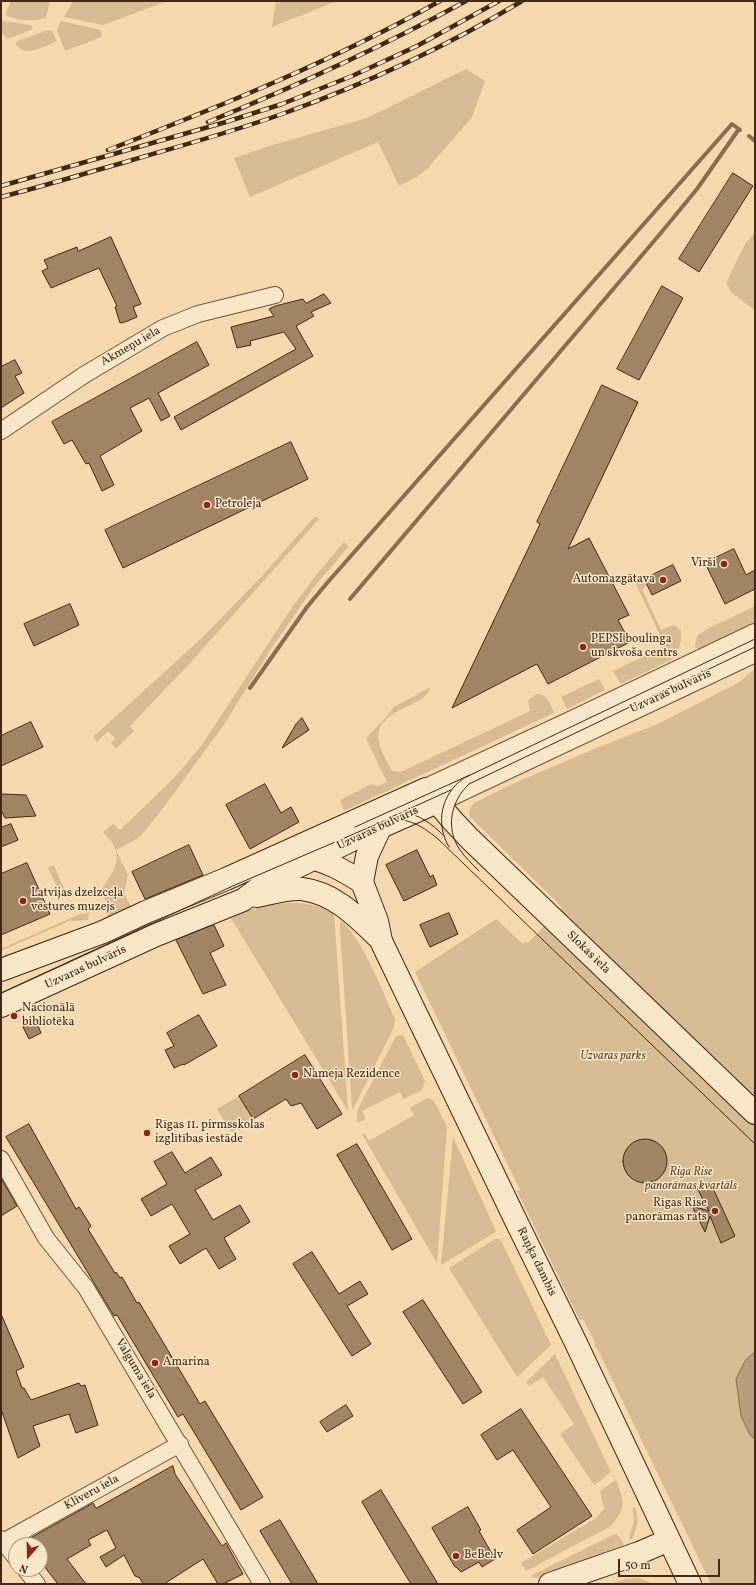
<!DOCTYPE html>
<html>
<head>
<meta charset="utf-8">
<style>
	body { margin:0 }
	#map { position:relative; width:756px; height:1585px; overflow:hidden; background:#f5d9ac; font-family:Vollkorn,serif }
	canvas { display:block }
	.frame { position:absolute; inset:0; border:2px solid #442715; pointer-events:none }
	.north { position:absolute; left:8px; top:1537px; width:40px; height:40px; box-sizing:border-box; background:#f8e6c9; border:1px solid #b09a81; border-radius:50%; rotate:200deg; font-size:11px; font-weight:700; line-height:16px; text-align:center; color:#442715 }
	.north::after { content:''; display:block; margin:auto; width:14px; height:18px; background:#8f2418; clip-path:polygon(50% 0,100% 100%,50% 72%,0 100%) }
	.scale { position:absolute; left:618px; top:1559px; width:102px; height:18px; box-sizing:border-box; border:2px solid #442715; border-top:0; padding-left:5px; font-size:12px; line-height:14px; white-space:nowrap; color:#442715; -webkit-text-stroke:3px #f8e6c9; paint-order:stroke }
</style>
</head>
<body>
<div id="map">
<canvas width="756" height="1585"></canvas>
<div class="frame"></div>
<div class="north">N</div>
<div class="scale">50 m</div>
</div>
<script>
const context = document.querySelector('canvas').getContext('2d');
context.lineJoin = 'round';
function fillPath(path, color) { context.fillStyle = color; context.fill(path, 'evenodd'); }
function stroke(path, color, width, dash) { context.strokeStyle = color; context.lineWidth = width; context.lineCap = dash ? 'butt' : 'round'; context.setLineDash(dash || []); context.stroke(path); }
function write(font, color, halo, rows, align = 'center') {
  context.font = font + ' Vollkorn,serif'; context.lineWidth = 3; context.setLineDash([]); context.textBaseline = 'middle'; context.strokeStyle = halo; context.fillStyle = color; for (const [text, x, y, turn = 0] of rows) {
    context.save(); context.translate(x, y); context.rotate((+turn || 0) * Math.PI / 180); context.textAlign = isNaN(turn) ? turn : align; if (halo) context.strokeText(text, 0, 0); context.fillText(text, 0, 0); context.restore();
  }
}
fillPath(new Path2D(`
	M11,1H50L46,18C32,21 19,22 6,15V12Z
	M73,1H168L103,25L64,17Z
	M276,1H337L272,27Z
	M3,21L31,25L33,29L8,39C2,37 1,28 1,22Z
	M61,21L100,30L102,35L101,37L65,51L57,30Z
	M48,30L52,31L57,41C45,46 23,60 15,42Z
	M466,69L485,81L472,117L428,168L417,177L399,186L378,142L250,197L234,158L269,146L367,118Z
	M755,232V310L732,293L726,283L745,244Z
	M315,516L319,519L191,662L130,726L134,731L116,749L111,743L115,738L108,731L97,742L93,737L204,636L262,576Z
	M344,542L349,546L314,587L271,649L225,723L164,807L140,837L116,850L128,875L124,893L132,908L112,918L108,917L102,906L108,904C106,901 102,896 102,892C101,888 105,884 107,881C121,861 120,849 103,832L113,824L120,830L175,777L201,746L293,606L317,574Z
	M642,578L646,586L642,589L661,630L674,625L681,631C682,641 679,654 671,660L621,684L613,671L665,646L635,582Z
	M755,606V622L702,647L698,649L695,647L697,636L705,630Z
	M755,669V1584H711L597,1348H595V1343L583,1319L580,1321L517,1191L520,1190L415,972L496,919L523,944L526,942L528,943L562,907L470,817C468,811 470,808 474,803L517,782L599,747L658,724L738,683Z
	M599,679L605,690L567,709L561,697Z
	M431,687C425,699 420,700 408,706C370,724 373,737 392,771L399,772L403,771L530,711L528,701C542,685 549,700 554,713L344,811L340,800L371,784L378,786L387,782L366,738L383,721L394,707Z
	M54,865L66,893L61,895L48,868Z
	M289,903C306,903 319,905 334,914L348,1111L231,918L232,915L267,905Z
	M89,912L88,920L72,921L71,920L1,951V949L82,913L83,914Z
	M342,921C367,948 380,986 395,1019L394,1027L353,1109L352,1108L340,930V923Z
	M403,1035L425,1081L422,1090L404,1099L400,1092L362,1111L366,1119L357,1123V1111L395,1038L397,1036Z
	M239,1096L253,1119L231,1132L217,1109Z
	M427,1098L431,1099L434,1101L447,1127L437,1263L362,1134L364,1133L369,1141L414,1115L410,1108Z
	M453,1137L496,1231L494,1233L441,1265Z
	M495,1239H499L502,1242L551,1345L517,1377L449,1268Z
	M555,1354L611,1472L594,1485L560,1434L574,1424L543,1377L529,1386L526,1382Z
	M616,1480C624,1502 627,1507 611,1526L526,1571L521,1563L596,1518L604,1509L600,1491Z
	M635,1507C639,1520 638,1529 631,1540L629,1537C631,1531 634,1524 634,1517C633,1513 632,1512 633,1508Z
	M615,1534L620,1537L624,1545L546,1575L536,1578L530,1576Z
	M640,1578L654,1584H610L625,1579Z`), '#d7bb92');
const water = new Path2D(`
	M755,1352V1439L750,1435L741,1416L736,1379L745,1361Z`);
fillPath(water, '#b99c79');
stroke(water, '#8a6d51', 1);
stroke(new Path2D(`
	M749,136L755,141
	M350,599L660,234L697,189L739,129
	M250,688L307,607L327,583L732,124L740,130`), '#8a6d51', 4);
const building = new Path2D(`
	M733,173L753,186L699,272L679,259Z
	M111,237L141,304L133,307L137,317L125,322L120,323L115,307L117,306L99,268L51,288L42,271L48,268L44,260L77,247L78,251Z
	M662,286L683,298L639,380L617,369Z
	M324,294L331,303L311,312L314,316L296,326L313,356L181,430L174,417L296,349L284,332L250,341L251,345L237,348L231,327L274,316L269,309L275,306L303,299L306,303Z
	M197,342L209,365L158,393L170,416L161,421L149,398L130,408L142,431L100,456L114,485L102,491L89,463L86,464L72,440L64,444L52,422Z
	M15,360L22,373L15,376L24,393L1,408V367Z
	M602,385L638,402L568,549L589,538L629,615L618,620L630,642L548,684L537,664L452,708L540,524L537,522Z
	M291,442L308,479L123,568L105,530Z
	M734,549L746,575L755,570V589L725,604L705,563Z
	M673,565L681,581L652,595L644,579Z
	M70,604L79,625L34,646L24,624Z
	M302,718L309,730L282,748L296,724Z
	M31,722L43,747L1,766V736Z
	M265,784L281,813L291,807L299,822L250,849L226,805Z
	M1,794L26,795L36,816L5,818L1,810Z
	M11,824L18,840L1,847V828Z
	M189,845L203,875L145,899L132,872Z
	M417,850L430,877L433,875L437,885L404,901L386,865Z
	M27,863L50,914L1,935V874Z
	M449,913L458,934L430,947L420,925Z
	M214,925L224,946L210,953L226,985L203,994L176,940Z
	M199,1015L217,1046L184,1065L183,1064L174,1068L165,1050L174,1046L167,1033Z
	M36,1021L41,1033L29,1039L23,1027Z
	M305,1055L342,1114L317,1129L301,1103L291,1106L286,1099L253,1119L239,1096Z
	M29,1124L76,1209L79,1207L91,1226L88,1229L115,1273L116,1272L120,1278L122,1277L137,1303L139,1302L200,1404L205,1401L263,1497L241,1510L183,1414L178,1417L117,1315L114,1316L6,1137Z
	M623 1161a22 22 0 1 1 44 0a22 22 0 1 1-44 0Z
	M357,1144L412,1239L392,1250L337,1155Z
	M172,1152L185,1173L211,1157L222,1175L195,1190L213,1220L240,1205L250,1222L224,1238L236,1259L219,1269L206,1248L180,1264L169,1246L190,1234L172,1204L151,1216L141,1199L167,1184L154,1162Z
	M1,1178L17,1206L1,1216Z
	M710,1182L735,1236L721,1243L710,1216L705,1232L692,1206L709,1211L697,1188Z
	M312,1252L339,1294L360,1281L368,1294L347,1306L371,1344L352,1356L293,1264Z
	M423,1300L482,1392L463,1404L403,1312Z
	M1,1314L24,1367L16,1371L22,1388H24L31,1400L79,1383L81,1386L85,1385L98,1425L76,1433L69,1414L33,1426L40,1446L18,1458L1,1409Z
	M346,1405L353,1416L327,1432L320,1422Z
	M521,1409L592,1516L533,1554L517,1530L551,1507L513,1450L497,1460L481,1435Z
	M173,1466L175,1474L222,1546L226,1543L243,1574L223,1584H218L203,1559L164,1584H143L140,1578L135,1576L124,1555L106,1567L100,1557L116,1548L107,1530L88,1540L91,1545L67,1559L86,1584H58L40,1561V1545H18L93,1503L96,1508Z
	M381,1490L438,1584H411L389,1548L362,1502Z
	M468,1507L481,1530L479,1531L495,1559L482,1567L479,1562L461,1572L456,1567H455L432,1528Z
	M280,1520L318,1584H292L260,1531Z`);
fillPath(building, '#a08464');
stroke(building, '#442715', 1);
const minor = new Path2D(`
	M1,431L84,375L163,328L198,314L275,295
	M1,1159L46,1238L86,1288L262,1584
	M1,1539L16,1558
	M3,1542L180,1444
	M25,1569L37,1584`);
const tertiary = new Path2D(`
	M426,789L566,724L755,634
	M437,802L755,652`);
const secondary = new Path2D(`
	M380,828L367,856L362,882L377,921L381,941L517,1223L575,1341L690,1584
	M305,857C326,860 344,871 362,882
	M257,896C272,893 287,888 302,889C335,893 358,918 381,940
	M1,970L103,932L146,912L226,879L426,789L452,820L470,839L755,1113
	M1,1006L156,935L243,900L268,881L356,838L437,802
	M550,1584L639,1553L669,1540`);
stroke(minor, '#70543b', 18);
stroke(tertiary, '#70543b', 22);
stroke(secondary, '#442715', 24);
stroke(minor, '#f8e6c9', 16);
stroke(tertiary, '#f8e6c9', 20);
stroke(secondary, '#f8e6c9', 22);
stroke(new Path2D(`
	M402,812C419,814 432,824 443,835
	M391,817L451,790
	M355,827L470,775
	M449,847C435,823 441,794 464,778L755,639
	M479,871C472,864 465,857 460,850C445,828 451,801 469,784L755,647
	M1,993L235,885L384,821C406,816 421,825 438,839L755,1144`), '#442715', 1);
const rail = new Path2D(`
	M208,122C296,86 382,47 466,1
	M108,150C221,106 333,61 440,1
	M1,186L226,122L282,104L352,76L417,46L499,1
	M1,197C44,186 86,173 129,161C180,146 232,132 282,114C365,84 446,47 522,1`);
stroke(rail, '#442715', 4.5);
stroke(rail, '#f8e6c9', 3, [9]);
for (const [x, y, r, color] of [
	[207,505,4,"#8f2418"],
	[724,564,4,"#8f2418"],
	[663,580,4,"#8f2418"],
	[583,647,4,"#8f2418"],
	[23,901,4,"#8f2418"],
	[14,1016,4,"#8f2418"],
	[295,1075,4,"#8f2418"],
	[147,1133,4,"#8f2418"],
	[715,1211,4,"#8f2418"],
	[155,1363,4,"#8f2418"],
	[456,1556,4,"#8f2418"]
]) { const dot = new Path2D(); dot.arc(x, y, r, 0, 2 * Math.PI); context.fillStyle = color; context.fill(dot); stroke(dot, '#f8e6c9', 1.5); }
write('12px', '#442715', '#f8e6c9', [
	["Akmeņu iela",131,347,-30],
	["Uzvaras bulvāris",671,692,-25],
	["Uzvaras bulvāris",378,829,-25],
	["Slokas iela",588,953,44],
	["Uzvaras bulvāris",86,968,-25],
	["Raņķa dambis",536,1262,64],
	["Valguma iela",135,1369,59],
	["Klīveru iela",92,1493,-29]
]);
write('12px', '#442715', '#f8e6c9', [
	["Petroleja",215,505],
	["Virši",716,564,"right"],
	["Automazgātava",655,580,"right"],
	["PEPSI boulinga",591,640],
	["un skvoša centrs",591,654],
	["Latvijas dzelzceļa",31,894],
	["vēstures muzejs",31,908],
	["Nacionālā",22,1009],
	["bibliotēka",22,1023],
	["Nameja Rezidence",303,1075],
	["Rīgas 11. pirmsskolas",155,1126],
	["izglītības iestāde",155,1140],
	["Rīgas Rise",707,1204,"right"],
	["panorāmas rats",707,1218,"right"],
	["Amarina",163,1363],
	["BeBe.lv",464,1556]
], 'left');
write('italic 12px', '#61452e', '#f8e6c9', [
	["Uzvaras parks",613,1057],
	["Riga Rise",691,1173],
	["panorāmas kvartāls",691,1187]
]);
</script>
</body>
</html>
